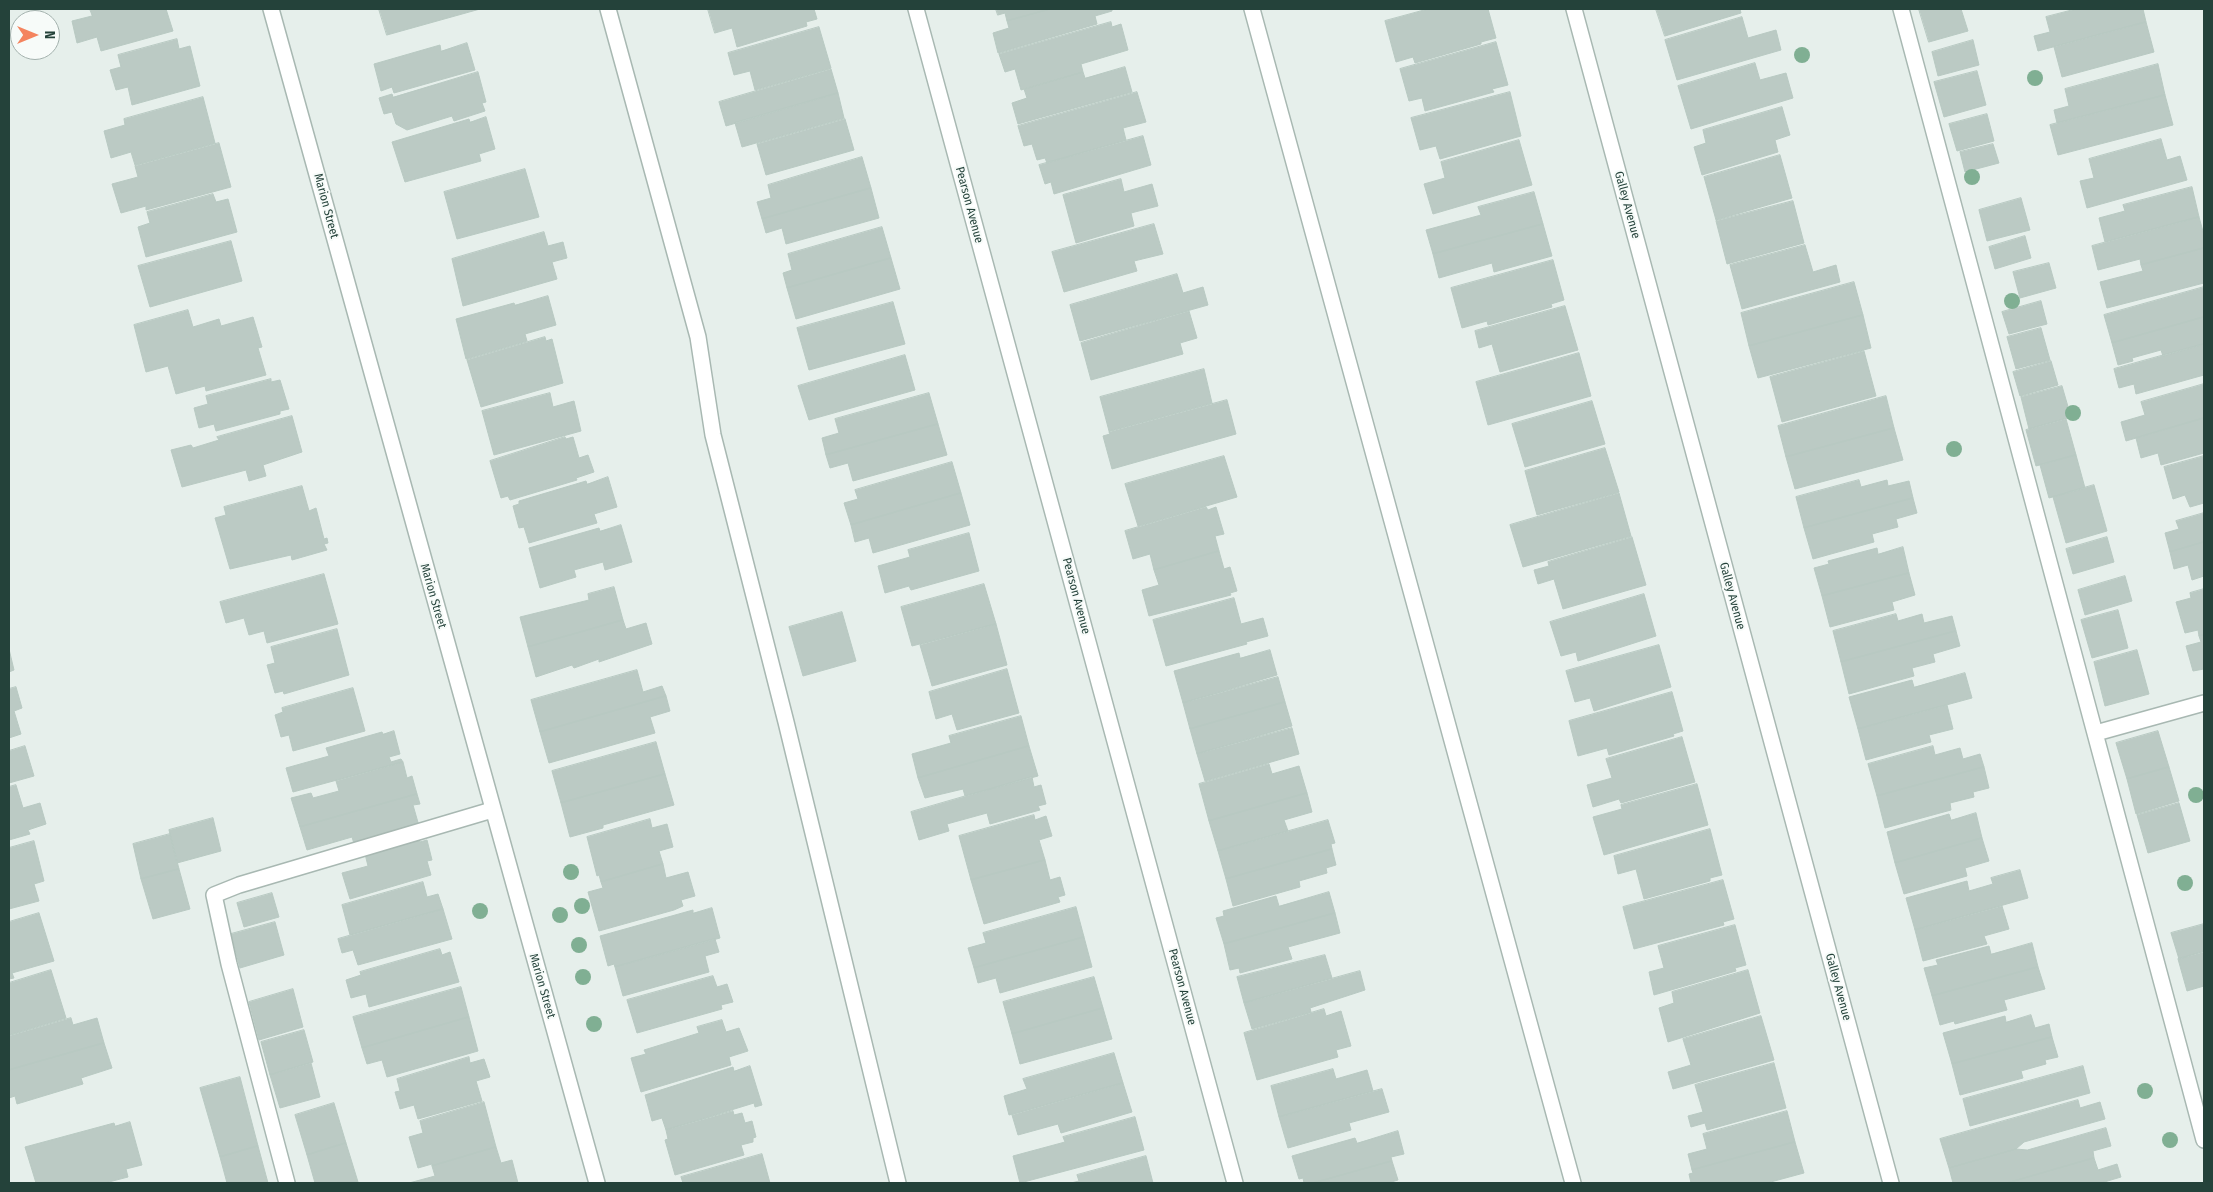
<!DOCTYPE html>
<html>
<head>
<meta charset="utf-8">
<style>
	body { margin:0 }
	#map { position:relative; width:2213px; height:1192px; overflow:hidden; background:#e6efeb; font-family:"Fira Sans Condensed",sans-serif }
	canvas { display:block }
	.frame { position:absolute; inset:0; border:10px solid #24423a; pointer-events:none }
	.north { position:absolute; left:10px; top:10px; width:50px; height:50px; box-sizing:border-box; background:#f7fbf9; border:1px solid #a3b1ad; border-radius:50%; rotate:90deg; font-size:14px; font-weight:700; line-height:20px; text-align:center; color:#24423a }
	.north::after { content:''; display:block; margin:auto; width:18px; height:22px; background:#f4845f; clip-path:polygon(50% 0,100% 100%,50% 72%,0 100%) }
</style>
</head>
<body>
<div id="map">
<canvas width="2213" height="1192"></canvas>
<div class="frame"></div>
<div class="north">N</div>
</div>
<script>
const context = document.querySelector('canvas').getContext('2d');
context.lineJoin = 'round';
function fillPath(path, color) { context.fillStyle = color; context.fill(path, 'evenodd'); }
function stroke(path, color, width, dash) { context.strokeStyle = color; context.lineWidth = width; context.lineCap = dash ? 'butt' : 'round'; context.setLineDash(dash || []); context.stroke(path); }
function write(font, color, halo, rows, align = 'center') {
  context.font = font + ' "Fira Sans Condensed",sans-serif'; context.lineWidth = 4; context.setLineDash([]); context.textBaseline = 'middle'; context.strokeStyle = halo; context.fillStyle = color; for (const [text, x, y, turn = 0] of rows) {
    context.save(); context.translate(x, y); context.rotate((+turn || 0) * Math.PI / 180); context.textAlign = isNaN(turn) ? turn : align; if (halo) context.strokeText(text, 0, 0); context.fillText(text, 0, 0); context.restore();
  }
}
const building = new Path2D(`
	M90,9H166L173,31L101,51L97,37L77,43L72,21L92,16Z
	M379,9H480L387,35Z
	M708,9H814L817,19L806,22L807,26L737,47L732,28L715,33Z
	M996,9H1050L1007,21L1005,13L998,15Z
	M1050,9H1112V11L1095,16L1097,24L998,53L993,33L1009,28L1007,21Z
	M1428,9H1488L1496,38L1481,42V44L1415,63L1413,57L1396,62L1385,21Z
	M1656,9H1740L1741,13L1665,36Z
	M1919,9H1961L1968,31L1929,42Z
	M2076,9H2143L2146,22L2038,51L2034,36L2050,32L2046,17Z
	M1742,17L1748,38L1776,30L1781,50L1677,80L1665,40Z
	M1111,22L1112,27L1121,24L1128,50L1081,64L1083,72L1021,90L1015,69L1005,72L999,54Z
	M2146,22L2154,52L2062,77L2054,47Z
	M819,27L831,68L755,90L750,71L734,75L728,53Z
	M177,39L179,49L190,46L200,86L132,105L128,87L116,90L110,70L121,67L118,55Z
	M1973,40L1979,65L1938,76L1932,52Z
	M1496,42L1508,85L1492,89L1494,92L1425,111L1422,98L1409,101L1400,69Z
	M467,43L475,70L394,93L392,87L381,91L374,64L440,45L441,51Z
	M1755,63L1760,80L1786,73L1793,98L1691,129L1678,86Z
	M2158,64L2165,95L2057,123L2054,110L2069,106L2065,89Z
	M1125,67L1132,92L1018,124L1012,103L1027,98L1024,89L1083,72L1085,78Z
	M831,69L838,93L726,126L719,102Z
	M1977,71L1986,105L1944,117L1934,82Z
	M478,72L486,102L482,103L485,111L454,121L452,116L407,130L396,124L392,112L384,114L379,98L392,94L393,97Z
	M1137,92L1146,122L1123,128L1126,140L1047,163L1045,158L1037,160L1032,144L1024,146L1018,126Z
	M1510,92L1521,136L1440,159L1436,146L1420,150L1411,118Z
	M838,93L844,118L742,147L735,123Z
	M2165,95L2173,125L2058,155L2050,125Z
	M203,97L215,143L135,165L131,152L111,158L104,131L125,125L124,119Z
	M1782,107L1790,135L1775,140L1778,152L1702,175L1694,147L1706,143L1703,130Z
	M1987,114L1994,141L1957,151L1949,124Z
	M486,117L495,149L479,154L481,161L405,182L392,142L469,119L470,122Z
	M845,119L854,150L766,175L757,144Z
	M1143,136L1151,165L1054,194L1051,182L1045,184L1039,165Z
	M2161,139L2167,160L2180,156L2187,180L2087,208L2080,181L2094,178L2089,159Z
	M1519,140L1532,185L1433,214L1424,184L1445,178L1441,162Z
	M219,143L231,187L146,210V206L121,213L112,184L138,177L135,166Z
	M1993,144L1999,163L1965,172L1960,152Z
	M1780,155L1792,198L1716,220L1704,177Z
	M862,157L871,188L762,219L757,202L771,198L768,185Z
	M525,169L539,217L457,239L444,192Z
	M1121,179L1124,192L1152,184L1158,206L1131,213L1134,226L1076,243L1063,195Z
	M2192,187L2199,217L2105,242L2099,218L2125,211L2123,205Z
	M871,188L879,218L786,244L782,228L766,233L762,219Z
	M1534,192L1543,224L1433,254L1426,230L1481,215L1478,207Z
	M213,194L216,202L228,199L237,232L146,257L138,227L150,223L147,212Z
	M2021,198L2030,230L1987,241L1979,210Z
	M1793,201L1804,243L1727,264L1716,221Z
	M2199,217L2204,235V248L2141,265L2140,259L2098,270L2092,246Z
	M1154,224L1163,254L1134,261L1137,271L1064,292L1052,252Z
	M1543,224L1552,256L1494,272L1492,263L1439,278L1433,254Z
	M882,227L891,258L787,288L783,273L792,270L788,254Z
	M544,232L548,246L563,242L567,258L552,262L557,279L463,306L452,259Z
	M2025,236L2031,258L1995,269L1989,247Z
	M231,241L242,281L150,307L138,266Z
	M1805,245L1813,272L1836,265L1840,282L1742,309L1730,265Z
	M2204,248V283L2107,308L2100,282L2143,271L2141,265Z
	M891,258L900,289L796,319L787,288Z
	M1553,260L1564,300L1551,304L1552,307L1488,325L1487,321L1462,328L1451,288Z
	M2049,263L2056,288L2020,298L2013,272Z
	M1177,274L1183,293L1203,287L1208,305L1080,341L1070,305Z
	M1854,282L1863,315L1749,346L1741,313Z
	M2204,287V317L2112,343L2104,315Z
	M548,296L556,325L525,334L527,341L466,359L456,319L514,303L515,305Z
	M2041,301L2047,324L2009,334L2002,312Z
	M893,302L905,344L809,370L797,328Z
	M1565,306L1578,350L1500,372L1492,344L1479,348L1475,331Z
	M188,310L193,327L219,319L221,326L253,317L262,347L258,348L266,375L206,391L205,386L176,394L168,366L146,372L134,325Z
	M1189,311L1197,338L1180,343L1183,354L1091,380L1081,343Z
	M1863,315L1871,348L1758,378L1749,346Z
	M2204,317V344L2163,356L2161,350L2132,358L2133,361L2118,365L2112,343Z
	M2041,328L2050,360L2016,369L2007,337Z
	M545,337L546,341L552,339L563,383L481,407L467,360Z
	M2204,344V375L2136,394L2134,384L2119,388L2114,369Z
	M1864,351L1876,396L1782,422L1770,377Z
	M1579,353L1591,396L1488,425L1476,382Z
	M905,355L915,390L809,420L798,386Z
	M2051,361L2058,385L2020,396L2013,372Z
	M1204,369L1212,403L1109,431L1100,397Z
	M271,379V382L280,380L289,409L280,411V414L216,431L214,424L199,428L194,408L208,404L206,396Z
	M2204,384V418L2126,441L2121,422L2145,415L2141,402Z
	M2062,386L2071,417L2029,429L2021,397Z
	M550,393L553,407L574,401L581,431L494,455L482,411Z
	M929,393L938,424L826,455L822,438L839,433L835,419Z
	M1886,396L1894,428L1786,457L1778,426Z
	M1227,400L1236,434L1112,469L1103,436L1110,434L1109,432Z
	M1592,401L1605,444L1525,467L1512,424Z
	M292,416L302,452L263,465L266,476L249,481L246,470L182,487L171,450L191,445L193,448L219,440L217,437Z
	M2204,418V453L2161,465L2158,453L2141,458L2136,438Z
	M2066,419L2076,455L2036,466L2026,430Z
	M938,424L947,455L853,481L848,463L830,468L826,455Z
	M1894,428L1903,460L1795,489L1786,457Z
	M565,437L566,439L573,437L579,458L588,455L594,472L576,478L577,480L510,500L508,496L501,498L490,461Z
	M1605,448L1619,492L1537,515L1525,471Z
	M2076,455L2085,488L2049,498L2040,465Z
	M1224,456L1237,497L1138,526L1125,484Z
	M2204,456V503L2190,507L2185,495L2173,499L2164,467Z
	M952,462L961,493L851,525L844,503L858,499L855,490Z
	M608,477L617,507L594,514L597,523L529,543L524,527L519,528L513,506L519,504V501L586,481L587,484Z
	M1859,480L1861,487L1887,480L1888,486L1909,481L1913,498L1804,528L1796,497Z
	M2094,485L2107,531L2066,543L2053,497Z
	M302,486L309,511L316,508L324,539L327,538L328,543L324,544L327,550L292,560L291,555L230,569L215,518L226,515L224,507Z
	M961,493L970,525L873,553L869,538L855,542L851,525Z
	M1619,493L1631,536L1523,567L1510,525Z
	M1913,498L1917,513L1896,519L1898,527L1872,534L1874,542L1813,559L1804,528Z
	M1206,507L1208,510L1216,507L1224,534L1215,536L1219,551L1154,570L1150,554L1133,559L1125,531Z
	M2204,513V542L2170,552L2165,533L2179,529L2176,521Z
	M621,525L632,562L605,570L603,562L574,570L576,577L540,588L529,548L599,528L600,531Z
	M969,533L979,571L911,590L909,586L885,593L878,566L910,557L908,550Z
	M1632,537L1646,585L1563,609L1554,579L1538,584L1534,570L1549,566L1548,562Z
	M2107,537L2114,562L2073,574L2066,549Z
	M2204,542V576L2192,580L2188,565L2174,569L2170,552Z
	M1903,547L1909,573L1822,596L1814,568L1829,564L1828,561L1877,548L1878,554Z
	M1219,551L1224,569L1230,567L1237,591L1230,593L1231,595L1149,616L1142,590L1159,585L1154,570Z
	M1909,573L1915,595L1892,602L1894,610L1830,627L1822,596Z
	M324,574L338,624L267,643L264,631L249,635L244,618L226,623L220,602Z
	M2125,576L2132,601L2085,615L2078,590Z
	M984,584L996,624L912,646L901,607Z
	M614,587L623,620L528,647L520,617L589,600L588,594Z
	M2204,589V635L2199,636L2198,630L2185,633L2176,602L2191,598L2190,593Z
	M1644,594L1656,636L1578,661L1576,652L1561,656L1550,622Z
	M1234,598L1241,624L1263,618L1268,636L1246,642L1247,644L1166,666L1153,620Z
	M2118,610L2128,648L2092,658L2081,620Z
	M842,612L856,661L803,676L789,627Z
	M1896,614L1898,621L1922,614L1924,623L1952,616L1956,631L1841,662L1833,631Z
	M623,620L626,629L646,623L652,644L599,662V659L574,668L572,665L536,677L528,647Z
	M996,624L1007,665L932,686L920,645Z
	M337,629L349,675L284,694L283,691L275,693L267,665L275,663L271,647Z
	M1956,631L1960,646L1933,654L1935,662L1912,668L1914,676L1849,694L1841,662Z
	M2204,635V669L2193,671L2186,646L2201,642L2199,636Z
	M1659,645L1671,687L1594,711L1590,698L1575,702L1566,671Z
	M9,649L14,670L9,672Z
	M1270,650L1277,675L1183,703L1174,671L1239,653L1240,658Z
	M2137,650L2149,694L2105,706L2094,662Z
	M1007,669L1019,713L957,730L952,714L936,719L929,692Z
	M637,670L643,692L662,686L666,696L540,732L531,700Z
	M1965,673L1972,698L1858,729L1849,697L1912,680L1914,687Z
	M1278,677L1285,702L1190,729L1183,703Z
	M16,687L22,708L14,711L21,734L9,738V689Z
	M353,688L365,731L293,751L289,735L281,737L275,715L283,712L282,708Z
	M1672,692L1683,731L1673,734L1674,736L1609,755L1607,748L1578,756L1569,721Z
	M666,696L670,711L650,717L655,733L549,763L540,732Z
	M1285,702L1292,726L1197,754L1190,729Z
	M1947,705L1953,729L1929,735L1931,742L1866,760L1858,729Z
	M1021,716L1029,746L918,778L912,754L951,743L949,736Z
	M1292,728L1299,754L1205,781L1197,754Z
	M394,731L400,754L389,757L391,762L401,759L403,762L293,792L286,768L329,756L326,748L382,732L383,734Z
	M2158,731L2169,767L2127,779L2116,743Z
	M1682,737L1695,782L1621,803L1619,799L1593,807L1587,785L1612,778L1606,759Z
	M656,742L665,774L561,803L552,771Z
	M25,746L34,776L9,783V751Z
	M1029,746L1038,776L965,796L963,789L925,798L918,778Z
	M1933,746L1935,755L1960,748L1963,759L1980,754L1984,767L1877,796L1868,764Z
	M403,762L407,778L412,776L417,794L300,827L291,798L311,793L313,798L339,791L336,781Z
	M1269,764L1272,774L1299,766L1307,793L1209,821L1199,784Z
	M1984,767L1989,788L1973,792L1974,797L1950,803L1951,810L1885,828L1877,796Z
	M2169,767L2179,801L2136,814L2127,779Z
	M665,774L674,805L603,825V828L570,837L561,803Z
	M1032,777L1034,787L1041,785L1046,804L1038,806L1040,810L990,824L987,813L947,824L949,831L919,840L911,812Z
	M1697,784L1708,825L1604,855L1593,817L1622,809L1621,805Z
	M16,785L23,808L40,803L46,824L28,830L30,834L9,840V787Z
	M1307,793L1312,812L1284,820L1288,831L1218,851L1209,821Z
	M417,794L420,804L413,805L419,826L355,847L352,837L307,850L300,827Z
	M2179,803L2190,841L2148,853L2137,815Z
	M1976,813L1982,838L1895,863L1887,832L1949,814L1951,820Z
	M1034,815L1035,820L1046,816L1052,836L1039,840L1045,860L971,880L959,836Z
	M213,818L221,851L177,863L169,830Z
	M650,819L652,828L667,824L673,847L659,851L663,864L601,882L599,875L597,876L587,837Z
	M1328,820L1335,843L1331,844L1332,849L1226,879L1218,851Z
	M1710,829L1722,875L1710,878V881L1644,899L1636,869L1618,874L1614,856Z
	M170,834L179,869L141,879L133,844Z
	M419,838L420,842L427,840L432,860L427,861L431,875L350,899L342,873L368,866L365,854Z
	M1982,838L1989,861L1965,868L1967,876L1904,894L1895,863Z
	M34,841L44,881L34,884L39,901L9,909V848Z
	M1332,849L1336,865L1326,868L1327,873L1299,881L1300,887L1233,906L1226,879Z
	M1045,860L1050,880L1060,877L1065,895L1058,897L1060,902L984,924L971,880Z
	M663,864L666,878L688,872L695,896L681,900L683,906L674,910L599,931L588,892L603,888L601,882Z
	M179,869L190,909L153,919L141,879Z
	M2020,870L2028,898L1915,930L1906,898L1967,881L1969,891L1993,884L1991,878Z
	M1723,880L1734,919L1723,922L1724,925L1634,949L1623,907Z
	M423,882L427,897L438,894L443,909L350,935L342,905Z
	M1329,892L1335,913L1224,944L1216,918L1224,916L1223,911L1276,896L1279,906Z
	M272,893L279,917L244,927L237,903Z
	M2002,906L2009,929L1984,936L1987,944L1923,961L1915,930Z
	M1076,907L1084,937L974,968L968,948L986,943L983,933Z
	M712,908L720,938L615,967L614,964L608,966L600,936L693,910V913Z
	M443,909L452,939L358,965L353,950L342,953L338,939Z
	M39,913L54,961L12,973L14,978L9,979V922Z
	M1335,913L1340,933L1288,947L1292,959L1240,973L1239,968L1230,970L1224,944Z
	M275,922L284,955L240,968L231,934Z
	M2204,924V951L2179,959L2171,933Z
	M1735,925L1746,965L1735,968L1736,971L1654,995L1649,972L1664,968L1658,946Z
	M1084,937L1092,967L1000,993L996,978L978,983L974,968Z
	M715,939L719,952L705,956L709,972L623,996L615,967Z
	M2032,943L2038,967L1932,996L1924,968L1938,965L1936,960L1989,946L1991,954Z
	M440,949L442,955L450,952L459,982L369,1007L366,994L351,998L346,980L361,975L360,972Z
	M2204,952V986L2187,991L2178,959Z
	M1325,955L1332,978L1244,1003L1237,977Z
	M2038,967L2045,989L2004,1000L2007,1010L1955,1024L1954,1021L1940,1025L1932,996Z
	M51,970L66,1018L9,1035V983Z
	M1748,970L1760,1013L1668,1042L1659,1008L1674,1003L1672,992Z
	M1360,971L1365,990L1310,1008L1311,1012L1252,1029L1244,1003Z
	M713,976L717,987L727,984L733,1002L721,1005L722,1009L637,1033L627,1000Z
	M1094,977L1103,1008L1012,1034L1003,1002Z
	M461,987L469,1017L362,1048L353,1017Z
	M293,989L303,1027L259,1040L249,1002Z
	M1103,1008L1112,1039L1020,1064L1012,1034Z
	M1324,1009L1326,1016L1341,1011L1351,1046L1336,1050L1338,1057L1257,1080L1244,1033Z
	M2031,1015L2035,1028L2049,1024L2052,1037L1952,1064L1943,1033L2005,1016L2006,1022Z
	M1761,1016L1774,1060L1673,1089L1668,1072L1691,1065L1683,1039Z
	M469,1017L478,1051L387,1077L382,1060L367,1064L362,1048Z
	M71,1018L73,1025L97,1018L104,1043L9,1070V1036Z
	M722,1020L726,1032L739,1028L748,1051L729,1057L731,1065L641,1092L631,1058L646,1054L644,1050L699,1033L697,1027Z
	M304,1030L313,1062L270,1075L261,1042Z
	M2052,1037L2058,1057L2045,1060L2046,1064L2021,1071L2023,1078L1960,1095L1952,1064Z
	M104,1043L112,1068L81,1078L83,1084L17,1104L15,1096L9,1098V1070Z
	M1114,1053L1123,1083L1009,1115L1004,1096L1027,1089L1023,1079Z
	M469,1057L470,1063L484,1059L490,1077L476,1081L482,1101L418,1119L414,1105L400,1109L395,1092L400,1091L397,1079Z
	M311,1063L320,1097L280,1108L270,1075Z
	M1774,1063L1786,1108L1707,1130L1705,1123L1691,1127L1688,1116L1703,1112L1695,1085Z
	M750,1066L762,1105L755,1107L754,1103L666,1130L662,1118L652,1121L645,1095L733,1067L734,1071Z
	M2083,1066L2090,1093L1970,1126L1963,1099Z
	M1333,1069L1336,1079L1367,1070L1373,1091L1279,1117L1271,1086Z
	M240,1077L258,1146L220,1157L200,1088Z
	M1123,1083L1132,1112L1061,1133L1058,1124L1018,1135L1012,1115Z
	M1382,1089L1389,1112L1349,1123L1351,1130L1288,1148L1279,1117Z
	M2078,1100L2080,1108L2100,1102L2105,1119L2024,1142L2016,1149L1949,1168L1940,1139Z
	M484,1102L496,1147L432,1166V1164L418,1168L409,1137L423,1133L420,1121Z
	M334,1103L346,1143L307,1155L295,1115Z
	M733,1111L734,1115L742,1113L745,1123L752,1121L756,1137L753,1138V1142L741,1145L744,1155L675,1175L665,1140L668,1139L666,1130Z
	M1787,1111L1795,1142L1692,1170L1688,1154L1707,1149L1703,1134Z
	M1135,1117L1144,1150L1020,1183L1013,1156L1065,1142L1063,1137Z
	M130,1122L142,1165L126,1169L128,1177L105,1183H36L25,1147L114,1123L115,1126Z
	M2106,1128L2111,1146L2093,1151L2094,1158L2007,1183H1953L1949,1168L2016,1149L2027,1150Z
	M1398,1131L1404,1154L1391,1157L1392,1161L1313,1183H1304L1303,1178L1299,1179L1292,1156L1355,1138L1357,1143Z
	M1795,1142L1804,1173L1767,1183H1691L1689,1174L1693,1173L1692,1170Z
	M346,1143L358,1182L315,1183L307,1155Z
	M258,1146L268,1183H227L220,1157Z
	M496,1147L501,1163L512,1160L518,1183H409L435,1176L432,1166Z
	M762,1154L770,1183H683L681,1177Z
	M1146,1156L1153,1183H1071L1079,1181L1077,1175Z
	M2094,1158L2098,1170L2117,1164L2121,1177L2101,1183H2007Z
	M1392,1161L1398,1180L1388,1183H1313Z`);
fillPath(building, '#bbcac4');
stroke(building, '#b8c9c2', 1);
const minor = new Path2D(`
	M271,9L597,1183
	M608,9L698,337L713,435L786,722L898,1183
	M916,9L1235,1183
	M1252,9L1573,1183
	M1574,9L1891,1183
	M1901,9L2204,1140
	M2096,733L2204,703
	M287,1183L229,964L214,895L239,885L492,810`);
stroke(minor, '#a8b8b2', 18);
stroke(minor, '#fff', 15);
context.fillStyle = '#80af93';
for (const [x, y] of [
	[1802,55],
	[2035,78],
	[1972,177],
	[2012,301],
	[2073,413],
	[1954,449],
	[2196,795],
	[571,872],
	[2185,883],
	[582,906],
	[480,911],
	[560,915],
	[579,945],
	[583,977],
	[594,1024],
	[2145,1091],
	[2170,1140]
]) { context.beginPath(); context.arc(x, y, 8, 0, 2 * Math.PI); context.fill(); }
write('12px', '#24423a', '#f7fbf9', [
	["Pearson Avenue",969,205,75],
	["Galley Avenue",1627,205,75],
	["Marion Street",326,206,75],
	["Marion Street",433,596,74],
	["Pearson Avenue",1076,596,75],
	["Galley Avenue",1732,596,75],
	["Marion Street",542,986,74],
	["Pearson Avenue",1182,987,75],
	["Galley Avenue",1838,987,75]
]);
</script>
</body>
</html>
